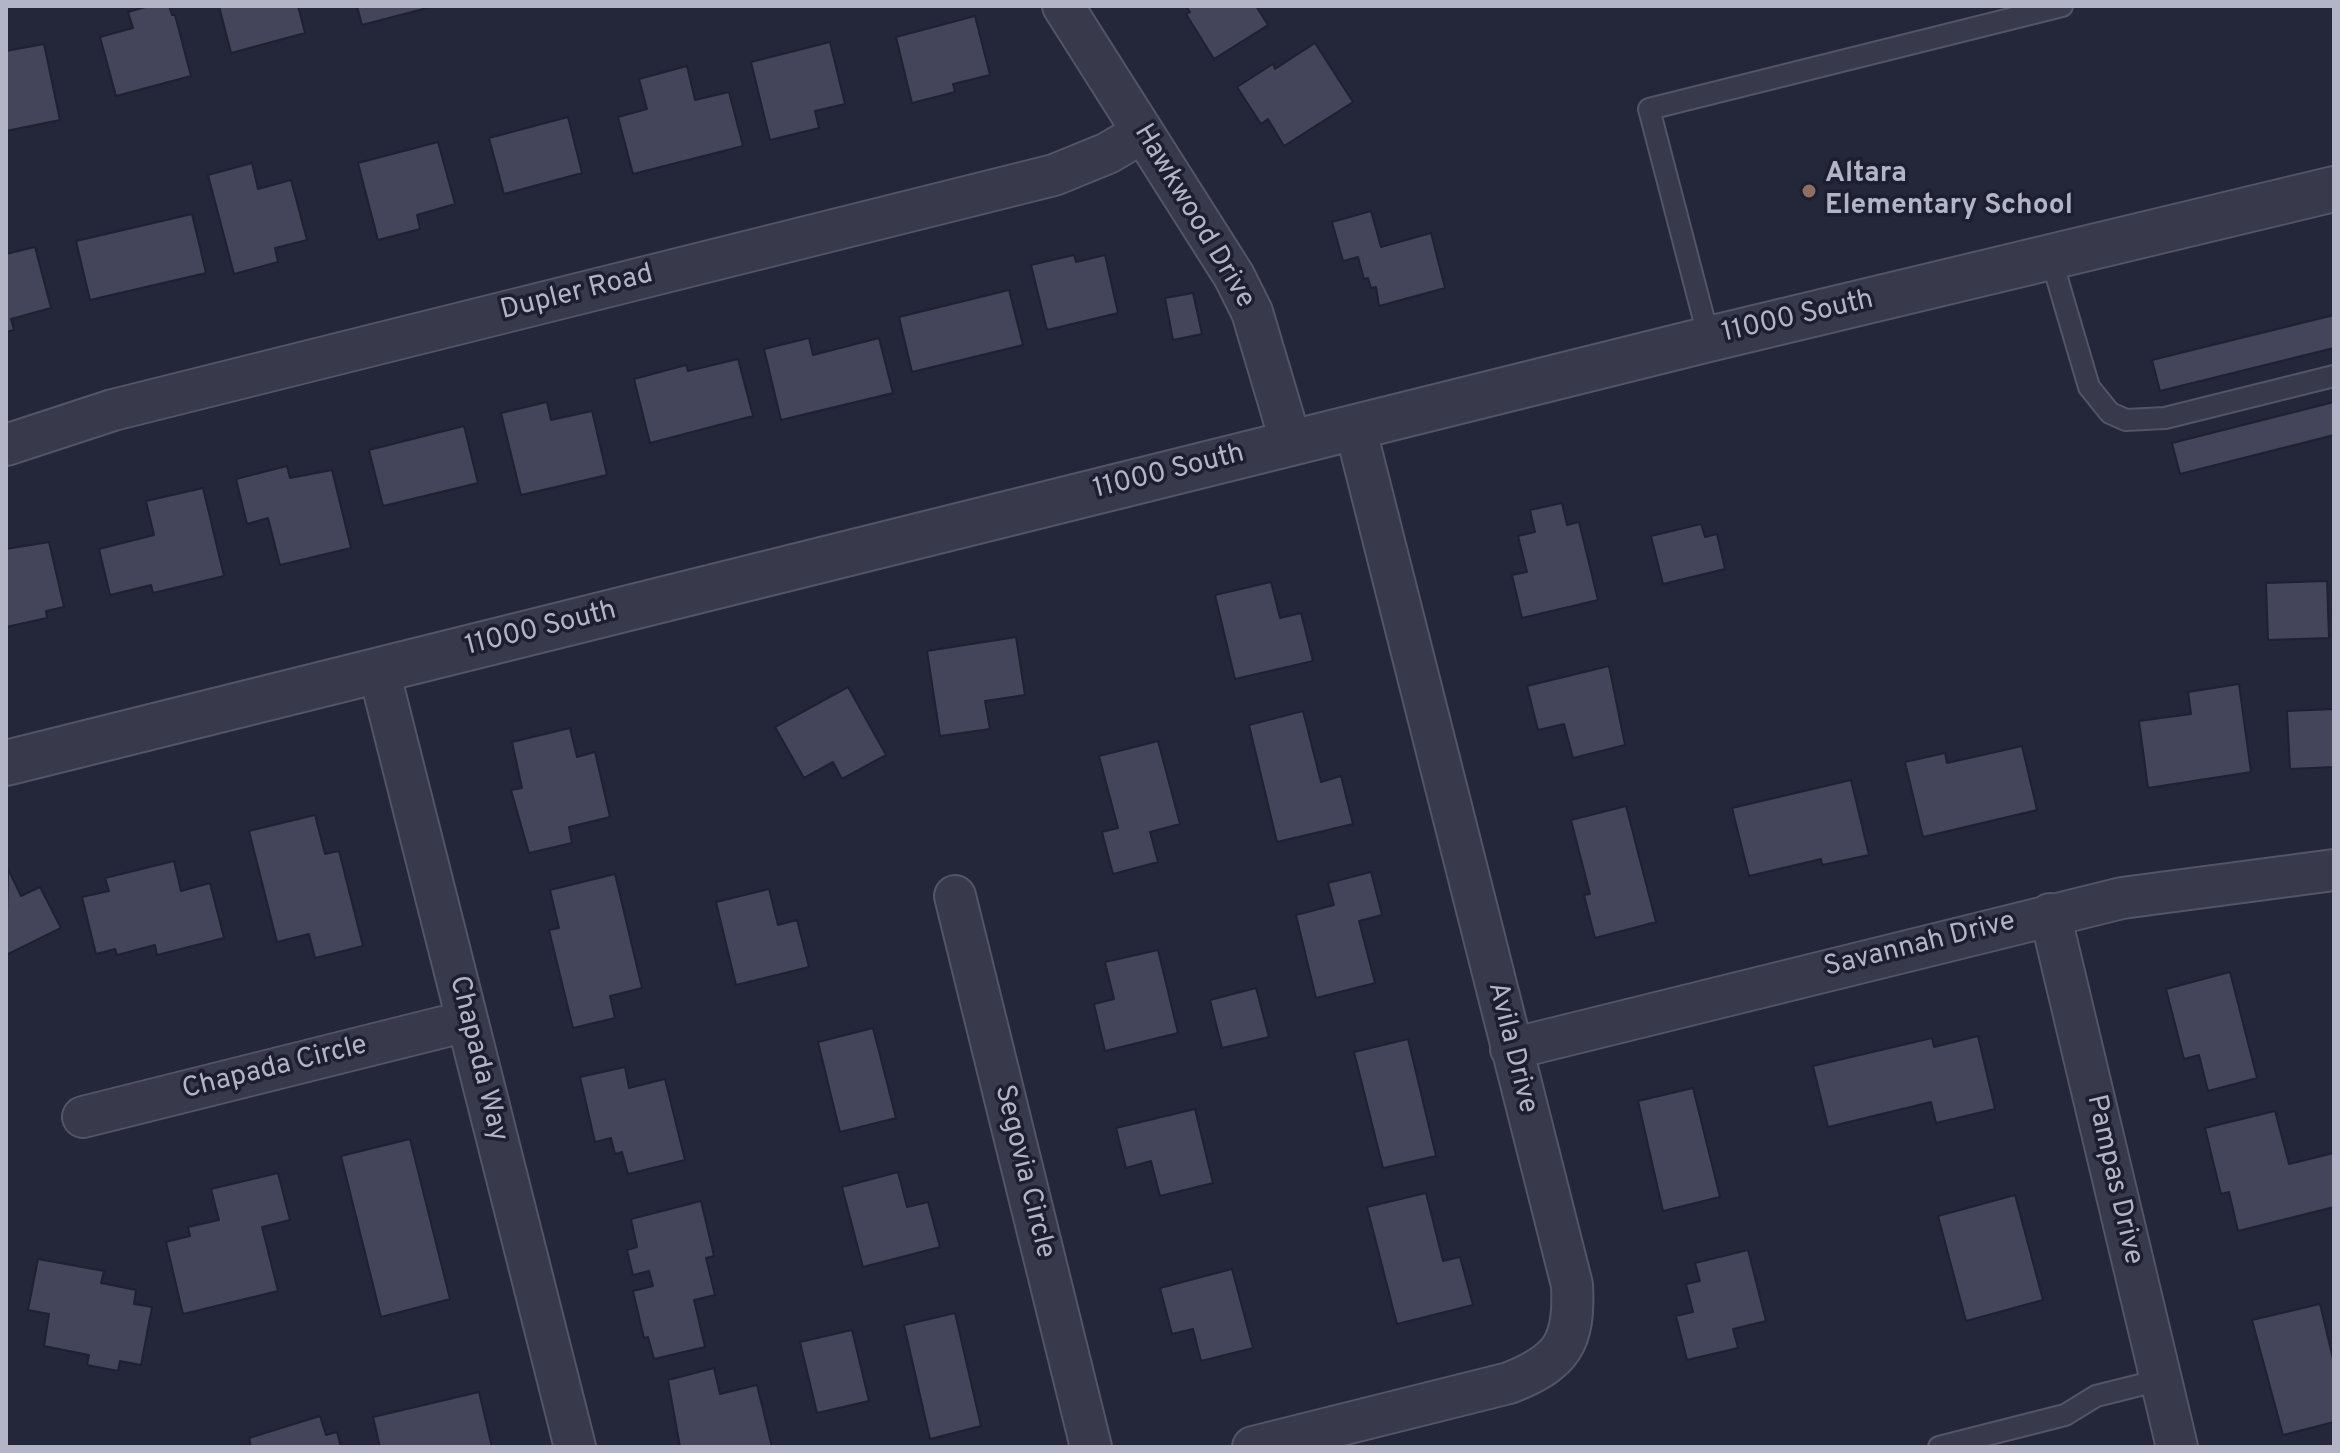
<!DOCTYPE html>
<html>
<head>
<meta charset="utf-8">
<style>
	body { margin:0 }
	#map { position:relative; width:2340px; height:1453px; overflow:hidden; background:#24263a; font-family:Overpass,sans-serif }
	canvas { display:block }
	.frame { position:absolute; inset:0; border:8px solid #b3b4c6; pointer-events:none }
</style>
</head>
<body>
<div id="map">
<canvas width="2340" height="1453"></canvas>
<div class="frame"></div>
</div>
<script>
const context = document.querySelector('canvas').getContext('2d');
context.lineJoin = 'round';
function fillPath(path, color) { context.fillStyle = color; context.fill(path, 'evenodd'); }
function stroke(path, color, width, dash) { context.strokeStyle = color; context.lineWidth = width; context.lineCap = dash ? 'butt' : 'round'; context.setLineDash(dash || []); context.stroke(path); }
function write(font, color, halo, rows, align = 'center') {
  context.font = font + ' Overpass,sans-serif'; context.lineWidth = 7; context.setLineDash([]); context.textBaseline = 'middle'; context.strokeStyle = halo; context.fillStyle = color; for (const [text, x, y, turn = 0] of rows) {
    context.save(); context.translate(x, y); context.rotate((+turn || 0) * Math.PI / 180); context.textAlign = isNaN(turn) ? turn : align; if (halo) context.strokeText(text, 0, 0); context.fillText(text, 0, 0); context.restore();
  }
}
const building = new Path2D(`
	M149,6H169L172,15H175L191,76L116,96L100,37L133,28L128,12Z
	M219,6H298L305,33L231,53Z
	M357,6H435L362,25Z
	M1186,6H1256L1268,25L1214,59L1186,14L1190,12Z
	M975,16L990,75L953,84L955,92L912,103L896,37Z
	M830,42L845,104L815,111L819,128L770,140L751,62Z
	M1315,43L1353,102L1284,146L1268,119L1261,124L1237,87L1273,64L1275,69Z
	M44,44L60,120L6,131V51Z
	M687,66L695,100L729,92L743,146L633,174L618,117L647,109L639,79Z
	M568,117L582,173L504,194L489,138Z
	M438,142L455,204L417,215L420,229L378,240L358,163Z
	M252,163L258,189L291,180L307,240L275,248L278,262L234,274L208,175Z
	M1371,211L1381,247L1431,233L1445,288L1379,306L1376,287L1371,288L1368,278L1364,279L1358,257L1343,261L1332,222Z
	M192,214L206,273L90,300L76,241Z
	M35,247L51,308L11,319L14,330L6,332V254Z
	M1074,255L1076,262L1105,255L1118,313L1047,330L1031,265Z
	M1009,290L1023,345L912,372L899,317Z
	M1193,293L1202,334L1173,340L1165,298Z
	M2334,315V348L2160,391L2152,360Z
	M809,338L813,355L879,338L893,393L781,420L764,349Z
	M738,359L753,416L650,443L634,379L686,365L688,371Z
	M547,402L551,420L592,411L607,475L521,495L501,413Z
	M2334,402V435L2180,474L2172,443Z
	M464,426L478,483L383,506L369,450Z
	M287,466L290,478L332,470L351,548L280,565L268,518L247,524L236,479Z
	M203,488L224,576L153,593L151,585L110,595L99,549L154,535L146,501Z
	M1562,503L1567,525L1579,522L1598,600L1522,618L1512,575L1527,572L1518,536L1535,532L1530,510Z
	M1701,524L1705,537L1717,534L1725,569L1663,584L1651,536Z
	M49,542L64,607L46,611L47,618L6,627V549Z
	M2327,581L2329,638L2268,640L2266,583Z
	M1271,582L1280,618L1301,613L1313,661L1235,679L1215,595Z
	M1016,637L1025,695L985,701L990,729L940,736L927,651Z
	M1609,666L1625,745L1573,758L1564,724L1538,730L1527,686Z
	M2239,684L2251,772L2148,788L2139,721L2191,714L2188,692Z
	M848,687L886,755L842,779L833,762L804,778L775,727Z
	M2334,709V767L2290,769L2287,711Z
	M1303,711L1321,782L1341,776L1353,824L1277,842L1249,725Z
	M570,728L577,757L595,752L610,817L569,827L572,843L529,853L511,790L522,788L512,742Z
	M1158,741L1180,824L1150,832L1158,862L1113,874L1102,832L1118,828L1099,756Z
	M2022,746L2037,810L1923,837L1905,762L1945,753L1947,763Z
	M1851,780L1869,855L1822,865L1821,859L1749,876L1732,808Z
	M1626,806L1656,922L1595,938L1584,895L1590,894L1571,820Z
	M315,815L325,854L339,851L363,946L315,958L309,934L277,942L249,831Z
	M174,861L181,891L210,883L224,938L157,955L155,945L117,955L115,949L96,954L82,897L109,891L105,878Z
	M8,869L21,896L40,887L61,928L6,955Z
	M1371,872L1382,915L1359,921L1375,983L1316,998L1296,915L1334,905L1328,883Z
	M615,874L642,988L610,996L615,1018L573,1028L549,930L559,928L550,890Z
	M769,889L778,925L797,920L809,967L736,985L716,902Z
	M1158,950L1178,1033L1105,1051L1094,1004L1114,999L1105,962Z
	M2230,972L2257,1078L2208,1091L2199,1055L2184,1059L2166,989Z
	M1256,988L1269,1037L1222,1048L1210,1000Z
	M873,1028L896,1118L840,1132L818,1042Z
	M1978,1036L1995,1109L1936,1123L1931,1102L1828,1127L1813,1066L1932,1038L1934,1047Z
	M1408,1039L1436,1156L1383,1168L1354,1052Z
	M625,1067L629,1088L665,1079L685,1160L628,1174L622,1152L615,1154L611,1138L595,1142L580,1077Z
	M1693,1088L1720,1197L1663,1211L1638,1101Z
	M1195,1109L1213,1183L1160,1196L1151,1161L1126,1168L1116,1128Z
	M2275,1111L2289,1164L2334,1153V1207L2238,1231L2229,1192L2221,1194L2205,1128Z
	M410,1139L450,1299L381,1317L341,1156Z
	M898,1172L907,1207L928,1202L940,1247L863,1267L842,1187Z
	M278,1173L290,1220L262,1227L278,1291L183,1314L166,1242L190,1236L188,1227L219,1220L211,1189Z
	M1426,1193L1443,1261L1460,1257L1473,1305L1397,1324L1367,1207Z
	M2015,1195L2043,1300L1966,1321L1938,1216Z
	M701,1201L714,1256L706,1258L715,1295L694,1300L705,1347L654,1359L648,1337L644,1338L633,1291L653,1286L649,1271L633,1275L627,1250L637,1247L631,1219Z
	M1748,1250L1766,1321L1733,1329L1738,1348L1687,1360L1676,1316L1693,1312L1686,1284L1700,1281L1695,1263Z
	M38,1259L104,1271L101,1283L136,1290L134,1304L152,1307L141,1365L120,1361L118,1371L87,1365L89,1355L44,1346L49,1314L28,1310Z
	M1232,1269L1253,1348L1201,1361L1193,1329L1172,1334L1160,1288Z
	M2320,1304L2334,1363V1422L2283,1435L2252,1320Z
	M955,1313L981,1426L930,1439L904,1325Z
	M852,1330L869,1401L817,1413L800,1342Z
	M714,1368L720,1394L757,1385L772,1447H680L668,1380Z
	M479,1392L492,1447H380L373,1417Z
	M320,1416L326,1435L337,1432L341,1447H251L249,1438Z`);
fillPath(building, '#44455b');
stroke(building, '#1f2031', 2);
const service = new Path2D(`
	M2051,258L2089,387L2110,413L2126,420L2165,418L2334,376
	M1709,339L1649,109L2062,6
	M1939,1447L2065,1415L2096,1396L2160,1380`);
const minor = new Path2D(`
	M1063,6L1234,276L1252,312L1291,443
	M6,445L113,410L1054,175L1108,153L1143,132
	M379,671L575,1447
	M955,896L1091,1447
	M2050,914L2177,1447
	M1511,1049L2122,898L2334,870
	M83,1117L467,1021
	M1253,1447L1509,1383C1562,1362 1575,1343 1572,1285L1355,427`);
const tertiary = new Path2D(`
	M6,763L1709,339L2334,189`);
stroke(service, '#535465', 24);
stroke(minor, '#535465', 44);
stroke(tertiary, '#535465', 48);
stroke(service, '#38394a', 20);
stroke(minor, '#38394a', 40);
stroke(tertiary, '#38394a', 44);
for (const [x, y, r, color] of [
	[1809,191,8,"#8d6e63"]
]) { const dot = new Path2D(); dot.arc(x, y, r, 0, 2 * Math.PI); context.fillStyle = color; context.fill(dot); stroke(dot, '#1d1e2f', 3); }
write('bold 28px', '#b3b4c6', '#1d1e2f', [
	["Altara",1825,175],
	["Elementary School",1825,207]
], 'left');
write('28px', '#b3b4c6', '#1d1e2f', [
	["Hawkwood Drive",1193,217,59],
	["Dupler Road",577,294,-14],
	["11000 South",1798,318,-13],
	["11000 South",1169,473,-14],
	["11000 South",541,630,-14],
	["Savannah Drive",1920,946,-14],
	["Avila Drive",1511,1048,76],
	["Chapada Way",477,1059,76],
	["Chapada Circle",275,1069,-14],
	["Segovia Circle",1023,1172,76],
	["Pampas Drive",2113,1180,77]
]);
</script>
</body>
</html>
